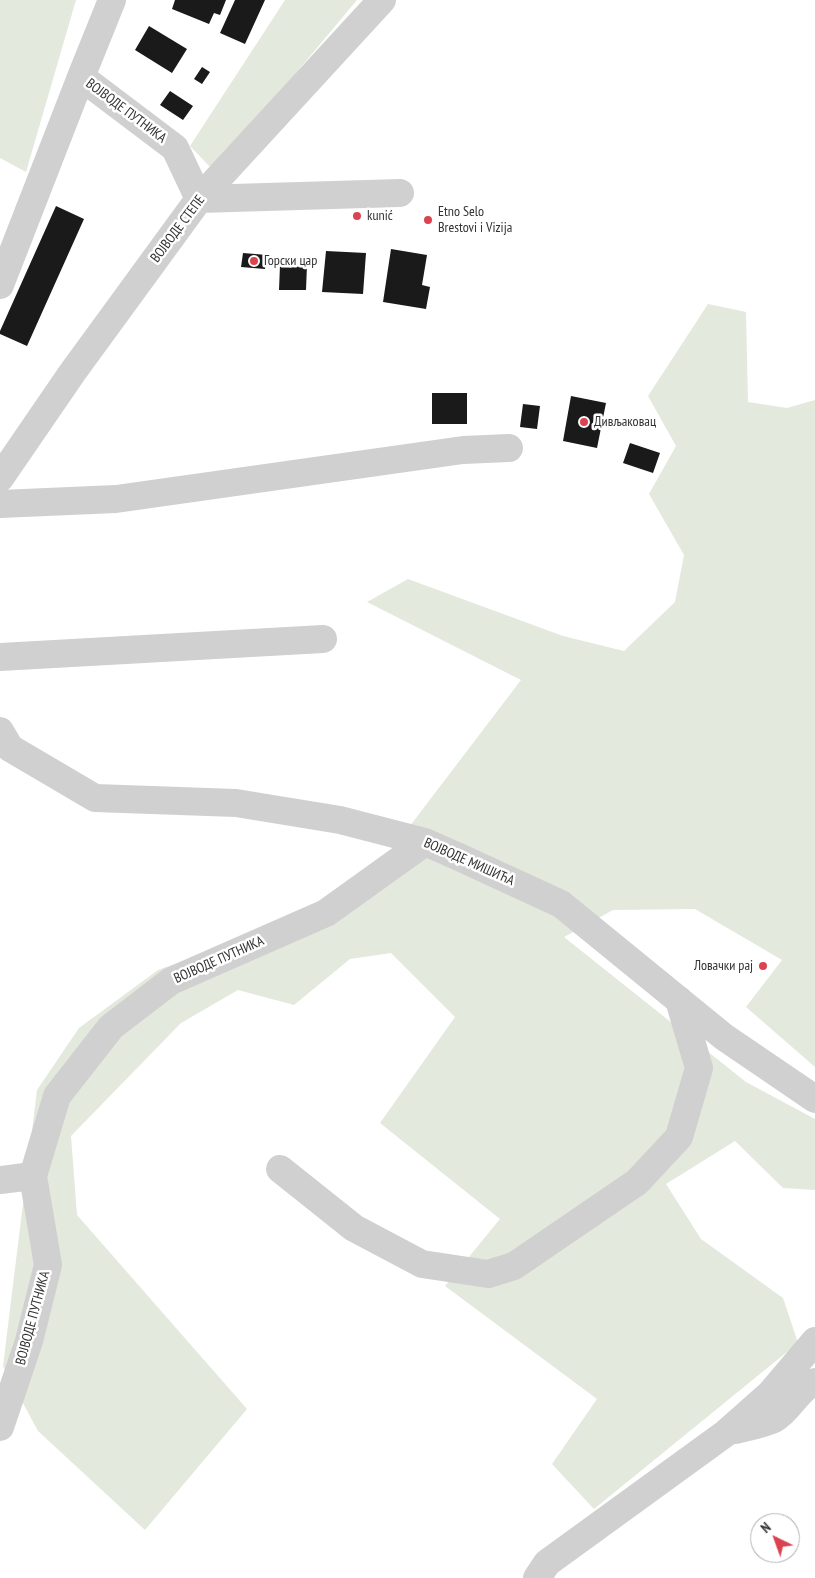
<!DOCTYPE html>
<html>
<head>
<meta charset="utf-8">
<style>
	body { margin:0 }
	#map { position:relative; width:815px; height:1578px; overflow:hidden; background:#fff; font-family:"PT Sans Narrow",sans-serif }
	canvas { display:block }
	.north { position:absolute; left:750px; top:1513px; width:50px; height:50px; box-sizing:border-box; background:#fff; border:1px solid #adadad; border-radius:50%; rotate:318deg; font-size:14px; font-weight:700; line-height:20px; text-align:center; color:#333 }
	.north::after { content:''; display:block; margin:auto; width:18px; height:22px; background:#db4351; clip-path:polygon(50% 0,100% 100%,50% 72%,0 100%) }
</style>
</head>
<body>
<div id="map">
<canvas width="815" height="1578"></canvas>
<div class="north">N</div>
</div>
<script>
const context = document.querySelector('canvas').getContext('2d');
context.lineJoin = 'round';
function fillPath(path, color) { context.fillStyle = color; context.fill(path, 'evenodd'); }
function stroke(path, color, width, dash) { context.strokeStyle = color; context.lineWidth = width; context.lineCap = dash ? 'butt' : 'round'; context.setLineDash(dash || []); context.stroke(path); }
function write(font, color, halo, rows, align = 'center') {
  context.font = font + ' "PT Sans Narrow",sans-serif'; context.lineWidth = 5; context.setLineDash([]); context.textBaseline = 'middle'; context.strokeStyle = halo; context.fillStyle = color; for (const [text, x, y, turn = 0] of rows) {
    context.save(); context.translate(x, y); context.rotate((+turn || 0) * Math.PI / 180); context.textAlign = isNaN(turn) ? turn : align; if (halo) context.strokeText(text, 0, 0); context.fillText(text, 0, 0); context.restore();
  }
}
fillPath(new Path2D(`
	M0,0H76L26,172L0,158Z
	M285,0H357L214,171L190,146Z
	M708,304L746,312L748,402L787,408L815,400V1067L746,1007L782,960L695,909L613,910L564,937L746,1082L815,1119V1190L783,1188L735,1141L666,1184L701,1239L783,1298L798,1343L594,1509L552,1464L597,1399L445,1286L500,1219L380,1123L455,1017L391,953L350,959L294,1005L238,990L181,1023L71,1136L77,1215L247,1409L145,1530L38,1431L3,1366L37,1090L79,1028L158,970L284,925L384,860L521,680L367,602L408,579L563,636L624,651L675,602L684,555L649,494L676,446L648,396Z`), '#e3e9dc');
fillPath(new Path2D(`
	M175,0H226L220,15L214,13L209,24L172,9Z
	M235,0H265L245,44L220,33Z
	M149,26L187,49L172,73L135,50Z
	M202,67L210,72L202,84L194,79Z
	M170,91L193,106L183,120L160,105Z
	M56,206L84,219L27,346L0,334V331Z
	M391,249L427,255L422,285L430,287L426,309L383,302Z
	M326,251L366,253L363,294L322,292Z
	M243,253L267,255L265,269L241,267Z
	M280,265H307L306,290H279Z
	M432,393H467V424H432Z
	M571,396L606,403L597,448L563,441Z
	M523,404L540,406L537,429L520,427Z
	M630,443L660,453L653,473L623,463Z`), '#1a1a1a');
stroke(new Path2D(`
	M112,0L81,77L175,148L199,199L400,193
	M0,285L81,77
	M0,478L72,373L199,199L382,0
	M0,504L116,499L463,450L509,448
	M0,657L323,639
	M0,731L10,748L95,798L236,803L340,820L425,842L459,857L561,904L724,1037L815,1099
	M280,1169L354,1228L422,1264L488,1274L514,1266L637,1182L679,1137L699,1068L679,1000
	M0,1180L33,1176
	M0,1427L29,1341L48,1265L33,1176L57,1096L111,1027L171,981L326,913L425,842
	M736,1430C748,1427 763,1424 774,1419C790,1410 799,1387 815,1382
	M537,1578L547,1563L726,1433L770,1394L815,1341`), '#d0d0d0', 28);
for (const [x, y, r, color] of [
	[357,216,5,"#db4351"],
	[428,220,5,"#db4351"],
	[254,261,5,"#db4351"],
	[584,422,5,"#db4351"],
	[763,966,5,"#db4351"]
]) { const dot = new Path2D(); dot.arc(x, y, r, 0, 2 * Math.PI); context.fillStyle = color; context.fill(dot); stroke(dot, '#fff', 2); }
write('14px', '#333', '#fff', [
	["ВОЈВОДЕ ПУТНИКА",126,111,37],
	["ВОЈВОДЕ СТЕПЕ",178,229,-53],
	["ВОЈВОДЕ МИШИЋА",469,862,24],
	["ВОЈВОДЕ ПУТНИКА",219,960,-24],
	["ВОЈВОДЕ ПУТНИКА",33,1318,-75]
]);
write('14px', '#333', '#fff', [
	["Etno Selo",438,212],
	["Brestovi i Vizija",438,228],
	["kunić",367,216],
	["Горски цар",264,261],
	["Дивљаковац",594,422],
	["Ловачки рај",753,966,"right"]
], 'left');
</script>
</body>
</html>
